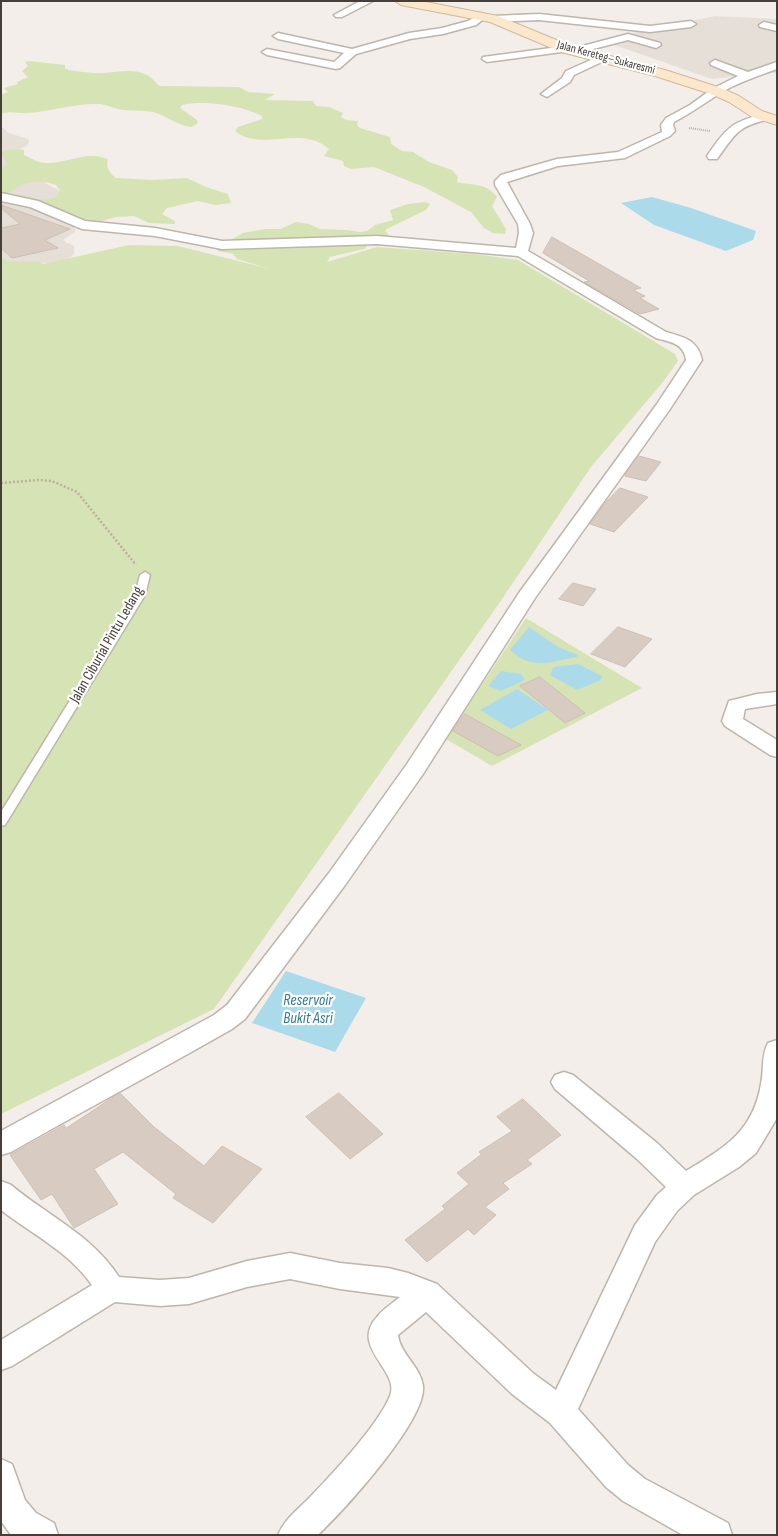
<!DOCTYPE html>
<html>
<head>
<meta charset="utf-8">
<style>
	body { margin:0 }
	#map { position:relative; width:778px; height:1536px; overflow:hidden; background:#f3eee9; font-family:"Sofia Sans Condensed",sans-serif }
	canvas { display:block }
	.frame { position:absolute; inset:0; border:2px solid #463e38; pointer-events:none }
</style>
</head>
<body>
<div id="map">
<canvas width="778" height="1536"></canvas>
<div class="frame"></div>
</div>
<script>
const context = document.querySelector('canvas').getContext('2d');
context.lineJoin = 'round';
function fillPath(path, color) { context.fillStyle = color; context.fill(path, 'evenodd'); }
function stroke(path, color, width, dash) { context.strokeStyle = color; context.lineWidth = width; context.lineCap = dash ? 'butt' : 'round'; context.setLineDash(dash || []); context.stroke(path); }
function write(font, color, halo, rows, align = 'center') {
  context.font = font + ' "Sofia Sans Condensed",sans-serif'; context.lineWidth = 4.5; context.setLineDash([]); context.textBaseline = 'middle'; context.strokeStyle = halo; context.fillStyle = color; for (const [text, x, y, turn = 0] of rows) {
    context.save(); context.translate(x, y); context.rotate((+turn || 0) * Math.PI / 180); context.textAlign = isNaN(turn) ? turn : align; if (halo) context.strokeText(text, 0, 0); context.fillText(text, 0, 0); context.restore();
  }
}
fillPath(new Path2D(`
	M715,16L777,19V74L771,72L712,79L600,40Z
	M1,126L9,133L28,139L29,142L27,146L11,152L16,161L1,170Z
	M15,181L43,182L60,191L57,197L50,199L58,220L71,224L75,229V232L64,239L65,242L74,246V253L71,257L66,260L49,263L1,262V249L11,245L1,232V196Z`), '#e6dfd8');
fillPath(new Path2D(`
	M29,61L65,65V69C71,71 98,74 104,73C124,71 145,66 158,85L161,86L239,87L248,92L275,94L265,100L313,101L316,106L329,107L343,113L341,117L346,120L358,121L357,125L360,128L390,137L391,144L402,151L413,152L429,162L452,170L458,177L457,182C473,186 486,182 497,197L492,206L506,229L505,234L493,233L484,228L471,212L424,187L374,167L351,169L344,166L343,161L324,156L329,149C300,124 263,153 235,131L238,127L262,119V116C239,105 206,100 182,105L180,108L197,120L198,123L192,127C177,126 168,116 153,112C143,110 133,111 123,110C115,109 108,105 100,104C76,103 52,111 28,113C19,114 10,110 1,114V95L8,92L4,88L18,84L17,82L28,77L22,71L28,66L25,62Z
	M20,149L24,150V155C31,158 38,163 46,163C67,164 86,150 108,159C105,167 110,174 116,178L153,180L187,178L206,187L228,194L231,203L215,205L198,201L167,208L162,214L175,221V224L149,223L134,216L116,217L84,226L69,225L12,197C31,193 42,206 59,195L57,194L60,191L56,185C45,181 30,181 19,186C13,190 9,194 1,196V168L6,166L7,163L2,155V152L6,150Z
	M425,202L430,204L426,210L385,230L390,237L386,240L371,243L364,249L330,257L327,262L377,247L474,254L518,260L675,354L678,361L663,382L591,467L498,605L214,1009L1,1114V257L7,261L40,262L43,264L129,245L178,246L270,269L237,259L233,254L218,251L215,245L229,241L243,233L265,229H280L296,222L309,224L320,229L347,230L360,232L367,231L375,225L393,220L390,210L408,204Z
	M526,618L642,688L492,766L446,739Z`), '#d6e4b5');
fillPath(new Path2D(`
	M652,197L691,208L756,231L753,240L726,251L654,225L621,203Z
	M529,627L558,647L578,655L577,657C550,662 532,671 510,650Z
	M578,664L602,676L601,680L577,690L550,675L553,667Z
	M501,671L521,674L525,680L501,691L488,686Z
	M517,689L548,710L511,729L480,710Z
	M286,971L366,998L335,1052L252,1023Z`), '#abdbea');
const building = new Path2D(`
	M1,205L70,229L45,240L58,248L12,258L1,248V228L20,224L1,208Z
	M552,237L641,288L633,290L645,296L640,298L659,309L640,314L584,282L589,281L543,253Z
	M639,456L661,462L646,481L625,476Z
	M620,488L648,497L614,532L590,524L606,502Z
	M573,583L596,589L583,606L559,599Z
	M618,627L652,639L625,667L591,654Z
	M540,677L585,713L565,723L520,686Z
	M465,714L521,745L498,756L453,731Z
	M120,1093L154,1127L204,1166L222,1146L262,1169L213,1223L173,1198L176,1194L123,1152L94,1169L118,1204L74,1228L52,1194L41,1200L10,1155L64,1125L66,1128Z
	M339,1093L383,1134L350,1159L306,1117Z
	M523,1099L561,1135L527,1160L532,1164L503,1183L509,1189L485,1207L496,1215L474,1235L468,1229L427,1262L405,1240L445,1209L442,1206L469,1184L457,1173L482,1154L479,1152L512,1131L497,1117Z`);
fillPath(building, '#d7cbc2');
stroke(building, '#cebfb3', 1);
const lane = new Path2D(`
	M145,572L150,575L145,595L5,825L1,826V812L135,595L140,575Z`);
const street = new Path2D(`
	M360,1H373L342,17H336L334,15Z
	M481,14L486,17L476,25L443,34L410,39L356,54L340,68L336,69L267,55L262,52L267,49L334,62L344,53L278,39L273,36L278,33L352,49L409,33L442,28L468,21Z
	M539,14L650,26L691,21L696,24L691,27L650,32L539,20L493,22L488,19L493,16Z
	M764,22L777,25V31L760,27L759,25Z
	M628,34L660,43L661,45L656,48L628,40L574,54L569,51L487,62L482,59L483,57L566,46L571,49Z
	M602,55L606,56L607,58L606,60L574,75L570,82L547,97L541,94L562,78L566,71Z
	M715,60L748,72L777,62V69C758,76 739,82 722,92C706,102 691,113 674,122L673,125L675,131L670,136L625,158L558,166L507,182L530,224L533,233L528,251L666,332C684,337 698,340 702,360L670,409L535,598L423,774L345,885L245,1019L232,1029C159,1071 84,1110 11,1152L1,1155V1131L214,1015L227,1005L329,873L407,764L519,593L657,404L686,360C684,343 670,342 656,338L518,256L377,244L222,249L155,236L82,229L30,207L1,201V193L38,201L85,221L155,228L222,241L377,236L516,248L519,233L518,224L495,185V181L501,175L557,159L618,152L662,132L661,125L666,118L690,105L712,89L738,76L711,65L710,63Z
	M765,114L771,117L769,119C737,127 736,133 717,159H709L707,156C726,129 731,121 765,114Z
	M777,692V704L745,709L743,719L777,740V757L770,755L725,726L722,721L729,701L757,694Z
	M777,1040V1118L756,1153L739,1167L694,1195L677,1211L655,1242L578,1409L628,1465L645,1479L728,1523L732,1535H683L623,1501L606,1487L550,1423L512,1394L426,1312L398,1335C400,1354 421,1367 423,1386C427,1420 343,1511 318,1535H278C285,1518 300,1508 312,1495C335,1471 378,1425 390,1396C401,1371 349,1347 377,1317C383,1309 393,1303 400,1297L340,1289L290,1279L247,1287L189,1304L160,1306L115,1302L12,1366L1,1370V1340L92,1285C69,1252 32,1234 1,1210V1181L11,1185C48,1216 92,1235 119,1277L160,1280L189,1278L247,1261L290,1253L340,1263L388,1268L408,1273L437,1284L534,1374L556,1390L635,1225L657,1195L666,1187L637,1159L555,1089L551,1082L555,1075L564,1072L573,1075L657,1143L686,1171C724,1148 753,1132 761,1084C764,1070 761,1056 768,1043Z
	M1,1459L12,1464L25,1500L36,1513L54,1523L58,1535H11L1,1521Z`);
const secondary = new Path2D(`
	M395,1H421L498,16L571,46L665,70L721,88L739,96L762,111L777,116V125L752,117L729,102L711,94L655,76L561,52L490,22L401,5Z`);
stroke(lane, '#beb5ac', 3);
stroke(street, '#beb5ac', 3);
stroke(secondary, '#cfb99c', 2);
stroke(new Path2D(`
	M689,128L710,131`), '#beae9f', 2, [1, 1]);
stroke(new Path2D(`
	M1,483L38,480L52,481L77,492L136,565`), '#beae9f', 2.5, [2, 2]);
fillPath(lane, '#fff');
fillPath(street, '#fff');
fillPath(secondary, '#fae7cc');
write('12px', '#463e38', '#fff', [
	["Jalan Kereteg–Sukaresmi",606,58,15]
]);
write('15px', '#463e38', '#fff', [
	["Jalan Ciburial Pintu Ledang",107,645,-60]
]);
write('italic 16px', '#347a92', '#fff', [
	["Reservoir",308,1001],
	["Bukit Asri",308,1019]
]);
</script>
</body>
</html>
